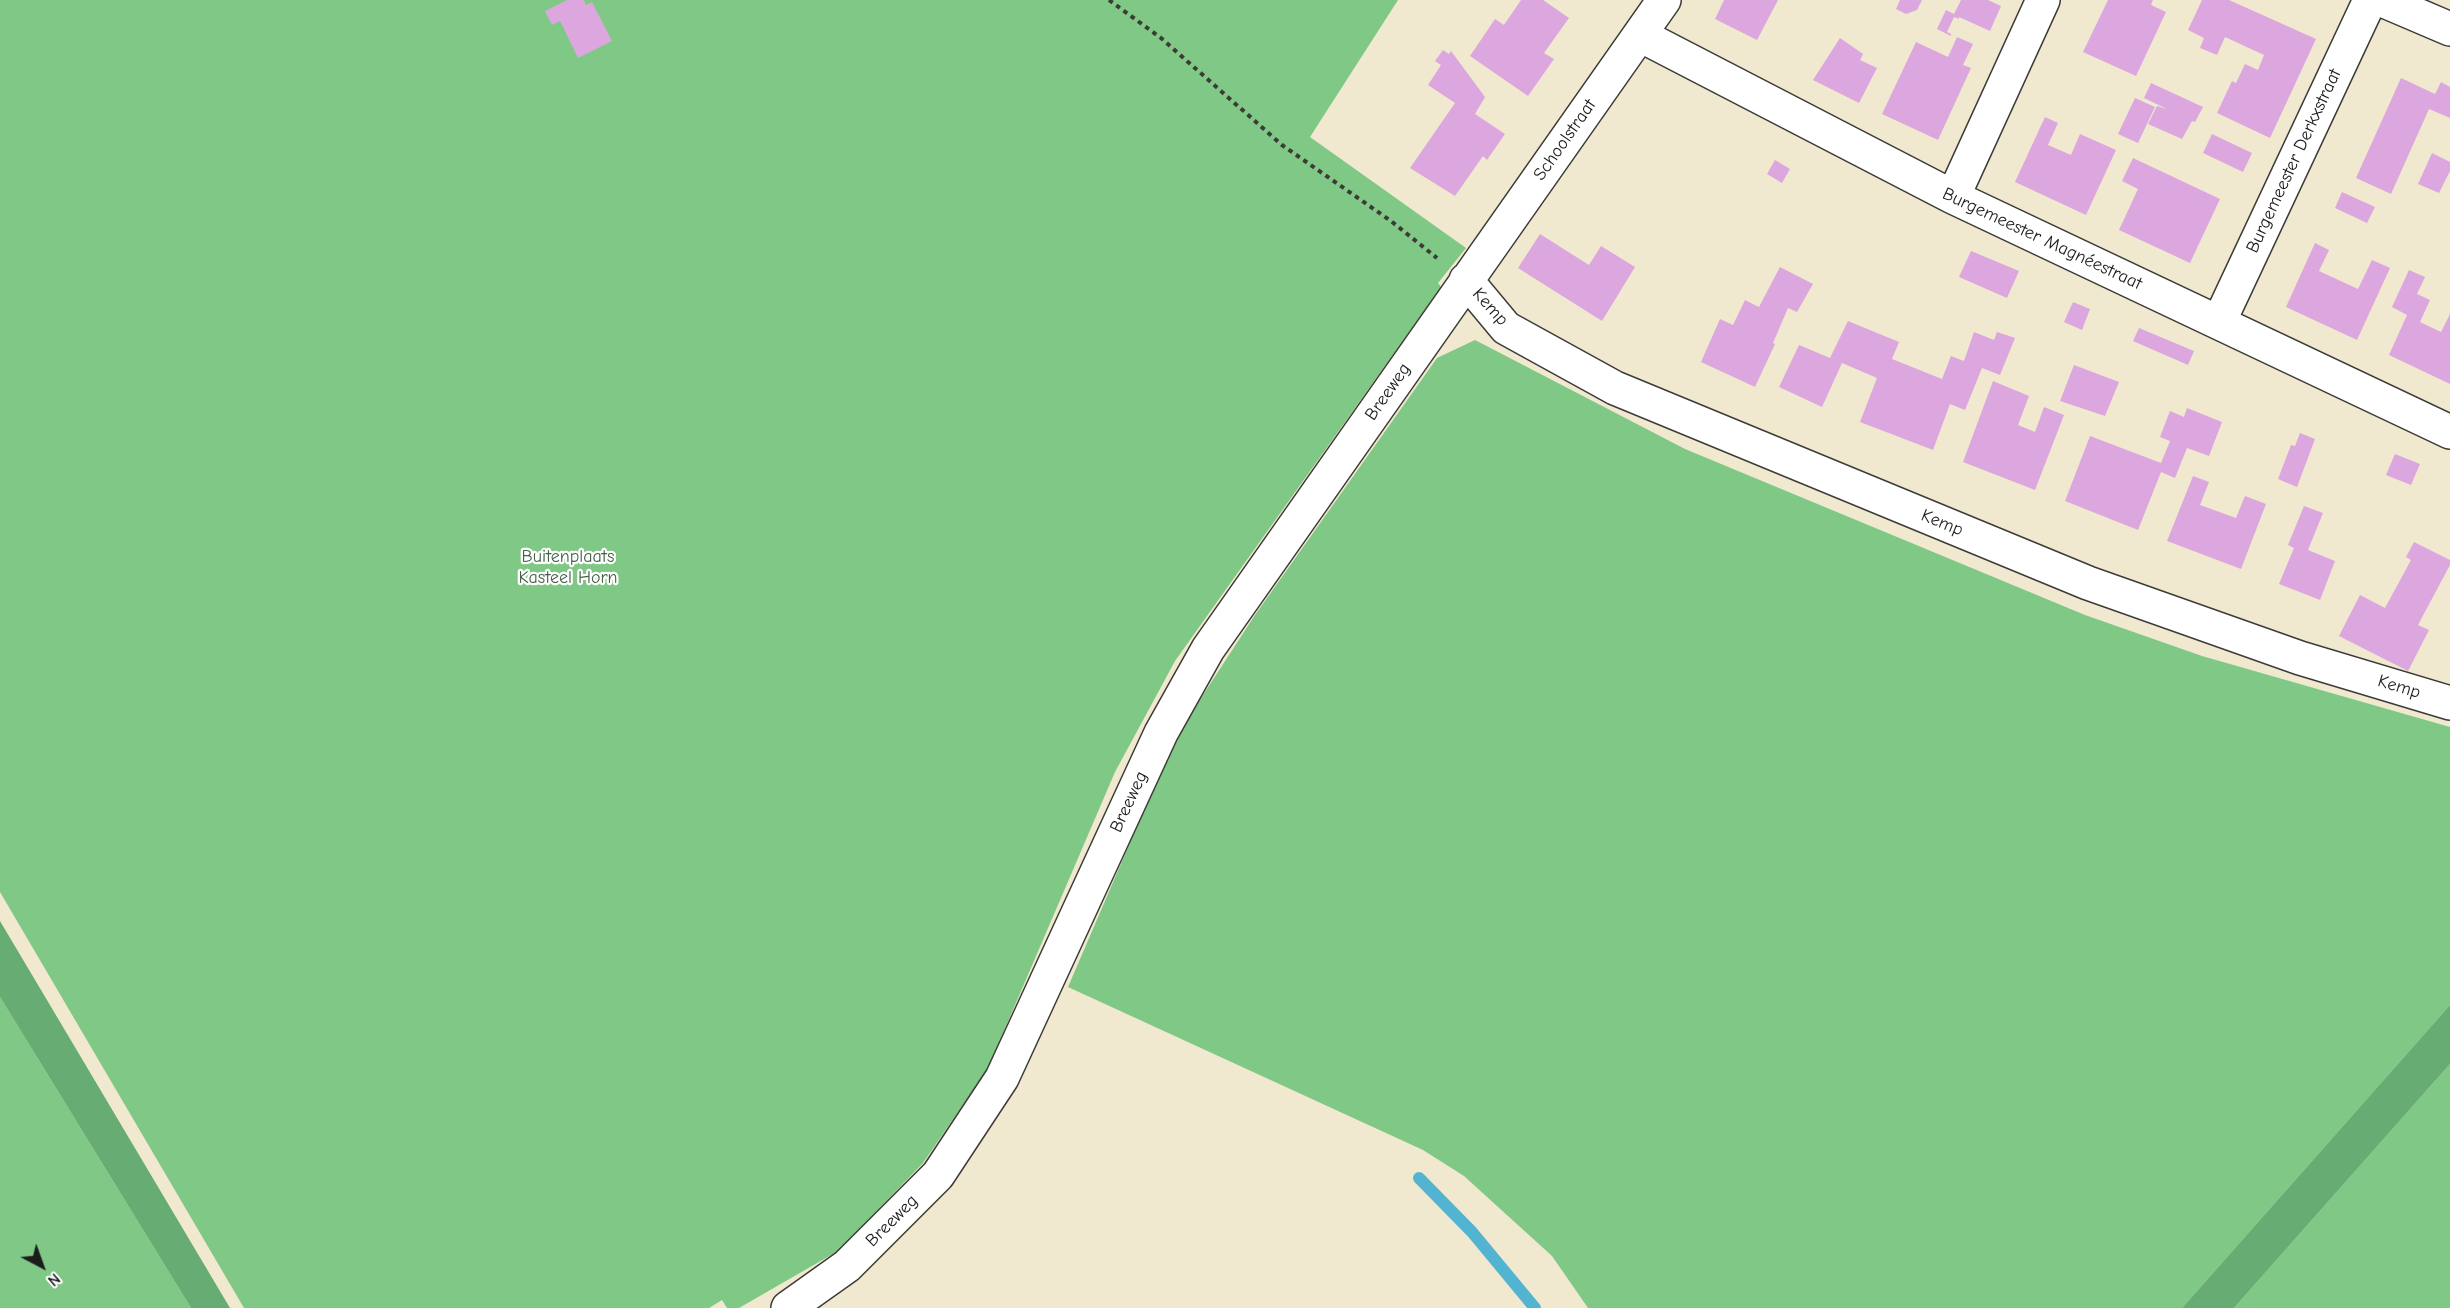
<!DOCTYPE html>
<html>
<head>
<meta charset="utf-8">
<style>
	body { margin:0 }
	#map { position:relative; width:2450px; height:1308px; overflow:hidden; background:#f1e8d0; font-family:"Comic Neue",sans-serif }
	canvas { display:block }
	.north { position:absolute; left:12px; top:1236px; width:60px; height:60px; -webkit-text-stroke:4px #fff; paint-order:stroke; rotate:139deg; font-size:16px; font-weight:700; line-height:24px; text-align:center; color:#1c1c1c }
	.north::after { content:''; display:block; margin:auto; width:21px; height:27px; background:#1c1c1c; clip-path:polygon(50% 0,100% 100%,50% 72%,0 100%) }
</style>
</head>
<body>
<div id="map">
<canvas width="2450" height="1308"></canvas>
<div class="north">N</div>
</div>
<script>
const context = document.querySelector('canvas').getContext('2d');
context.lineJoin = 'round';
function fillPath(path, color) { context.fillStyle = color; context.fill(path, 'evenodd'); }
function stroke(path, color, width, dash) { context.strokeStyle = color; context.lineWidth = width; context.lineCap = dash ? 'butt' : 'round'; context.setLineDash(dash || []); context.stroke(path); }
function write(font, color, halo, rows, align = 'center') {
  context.font = font + ' "Comic Neue",sans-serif'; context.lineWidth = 4.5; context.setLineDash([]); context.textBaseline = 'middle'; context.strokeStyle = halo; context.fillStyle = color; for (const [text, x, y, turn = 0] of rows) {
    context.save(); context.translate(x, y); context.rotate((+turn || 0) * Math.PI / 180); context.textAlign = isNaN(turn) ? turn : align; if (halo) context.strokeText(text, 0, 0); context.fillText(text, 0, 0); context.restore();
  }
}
fillPath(new Path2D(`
	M0,0H1398L1310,137L1466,248L1438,283L1441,287L1175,661L1115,772L988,1068L923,1163L838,1251L739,1308H727L722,1300L709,1308H244L0,892Z
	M1475,340L1685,449L2085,615L2202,656L2450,727V1005L2182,1308H1588L1552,1256L1464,1176L1423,1150L1068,987L1175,738L1255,615L1437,358Z
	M0,997L191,1308H0Z
	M2450,1064V1308H2234Z`), '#7fc885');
fillPath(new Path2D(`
	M0,921L230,1308H231H191L0,997Z
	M2450,1005V1064L2234,1308H2182Z`), '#67ac72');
stroke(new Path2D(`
	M1419,1178L1472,1232L1535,1308`), '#52b4d1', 12);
fillPath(new Path2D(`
	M567,0H584L586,5L592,2L612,41L578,58L560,21L552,25L545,11Z
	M1521,0H1543L1569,18L1544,53L1554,59L1528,96L1470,56L1495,19L1504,25Z
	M1724,0H1778L1757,40L1715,19Z
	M1900,0H1922L1917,10L1906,14L1896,9Z
	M1961,0H1988L2001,6L1990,31L1959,17V19L1954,17L1947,32L1951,34V36L1937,29L1946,10L1954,14Z
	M2108,0H2153L2151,5L2166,12L2136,76L2083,52Z
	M2202,0H2229L2316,39L2270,138L2217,113L2232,81L2236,83L2245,64L2258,70L2264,55L2225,37L2217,55L2200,48L2204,38L2188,30Z
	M1957,37L1973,44L1963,65L1971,68L1938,140L1882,114L1916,42L1948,57Z
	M1840,38L1863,54L1860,60L1877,68L1859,103L1813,80Z
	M1443,50L1449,54L1451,51L1485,97L1475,114L1505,134L1487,160L1483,156L1455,196L1410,168L1455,103L1428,85L1441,65L1435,61Z
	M2401,78L2435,94L2441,82L2450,87V118L2429,109L2391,194L2356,178Z
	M2151,83L2203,107L2195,122L2192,121L2182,139L2148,124L2157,106L2167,109L2144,98Z
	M2135,98L2155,107L2138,143L2118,134Z
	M2045,117L2058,123L2048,145L2071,155L2080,134L2116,150L2086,215L2015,182Z
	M2212,134L2252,153L2243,172L2203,153Z
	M2432,153L2450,162V171L2439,193L2418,184Z
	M2133,158L2220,199L2190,263L2119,230L2138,189L2122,181Z
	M1775,160L1790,169L1782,183L1767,174Z
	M2342,192L2375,207L2367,223L2335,208Z
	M1540,234L1589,265L1601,246L1635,267L1602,321L1518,268Z
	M2315,243L2329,250L2319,271L2358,289L2372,260L2390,268L2357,340L2286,307Z
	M1971,251L2019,271L2007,298L1959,277Z
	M1780,267L1813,284L1797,312L1788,308L1773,343L1775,344L1755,387L1701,362L1720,319L1733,325L1745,300L1759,307Z
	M2409,270L2425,277L2417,294L2430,300L2420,322L2441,332L2450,314V384L2389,355L2407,315L2392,307Z
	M2073,302L2090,309L2082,330L2064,322Z
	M1848,321L1899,342L1892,359L1942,379L1951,356L1964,361L1974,332L1994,340L1997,332L2015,338L2000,375L1982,368L1965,410L1950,404L1933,450L1860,422L1877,378L1842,363L1822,407L1779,387L1799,345L1830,358Z
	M2139,328L2194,351L2188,365L2133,341Z
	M2074,365L2119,382L2105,416L2060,401Z
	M1993,381L2029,396L2018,425L2035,432L2044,407L2064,415L2035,490L1963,462Z
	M2187,408L2222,422L2209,456L2187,448L2175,478L2161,472L2138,530L2065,501L2090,436L2161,463L2170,441L2160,437L2170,411L2184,417Z
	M2300,433L2315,439L2297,487L2278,479L2291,445L2295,446Z
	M2395,454L2420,464L2411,485L2386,475Z
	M2193,476L2209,482L2200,505L2236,518L2245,496L2266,504L2241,569L2167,541Z
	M2304,506L2323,513L2308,550L2335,561L2320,600L2279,584L2294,548L2288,545Z
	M2414,542L2450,560V565L2418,625L2429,630L2408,671L2339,636L2360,595L2385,608L2411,560L2406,557Z`), '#dba7de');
const street = new Path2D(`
	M2382,0L2450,29
	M1640,35L1953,197L2450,432
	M1953,197L2043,0
	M1466,280L1506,328L1615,388L2088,583L2300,658L2450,703
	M2219,322L2370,0
	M788,1308L847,1266L938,1175L1002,1078L1161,733L1208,649L1664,0`);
stroke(street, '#3c3b37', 36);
stroke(new Path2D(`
	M1109,0L1161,38L1282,145L1391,221L1437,258`), '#3c3b37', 4, [4.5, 4.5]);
stroke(street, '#fff', 33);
write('18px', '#1c1c1c', '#fff', [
	["Schoolstraat",1565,140,-55],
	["Burgemeester Derkxstraat",2294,161,-65],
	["Burgemeester Magnéestraat",2042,239,25],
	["Kemp",1490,307,48],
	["Breeweg",1388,392,-55],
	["Kemp",1942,523,22],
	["Kemp",2399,687,17],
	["Breeweg",1129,802,-65],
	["Breeweg",892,1221,-45]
]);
write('18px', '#446146', '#fff', [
	["Buitenplaats",568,557],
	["Kasteel Horn",568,578]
]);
</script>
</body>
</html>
